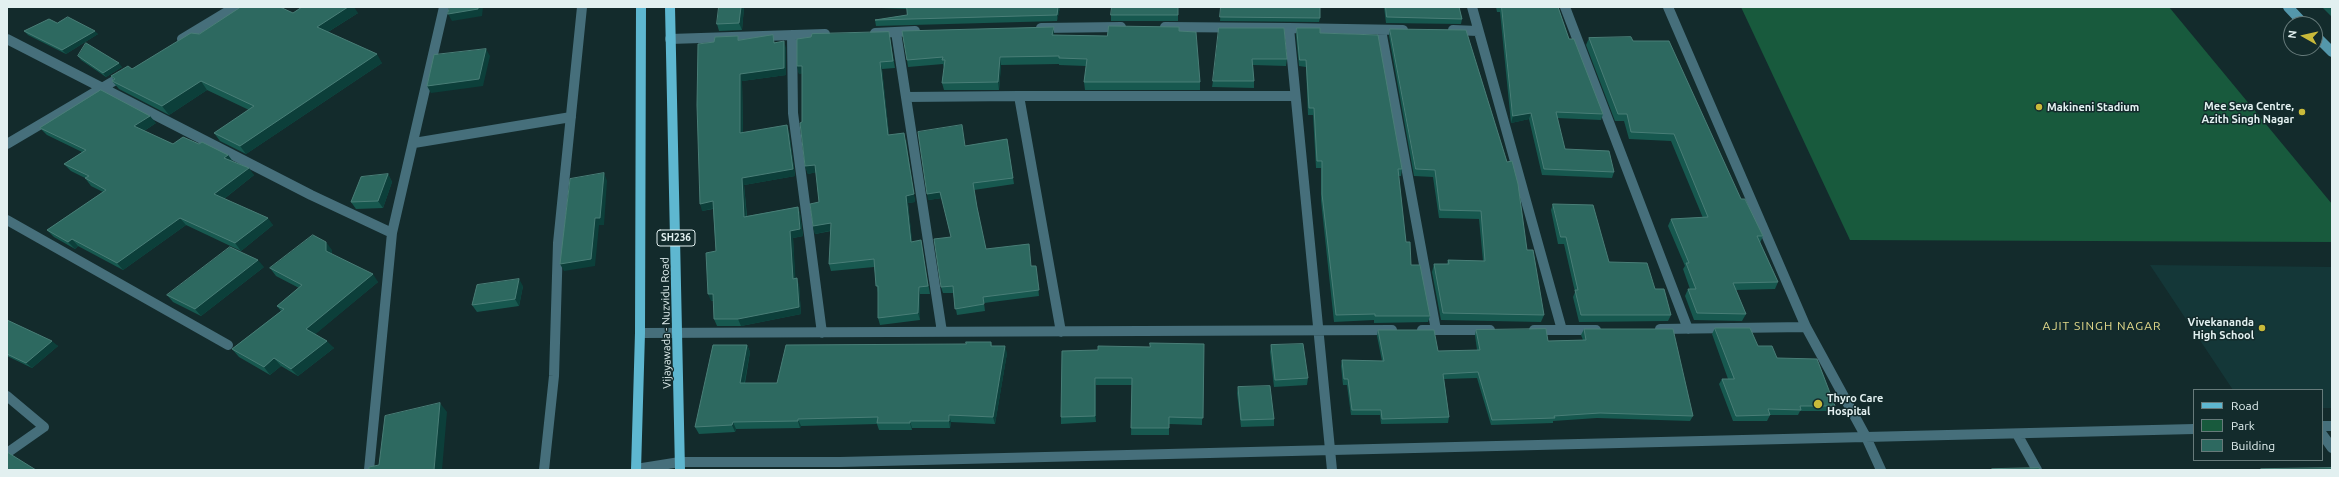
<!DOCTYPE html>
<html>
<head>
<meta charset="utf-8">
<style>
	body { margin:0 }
	#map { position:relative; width:2339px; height:477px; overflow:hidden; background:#132b2c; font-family:Ubuntu,sans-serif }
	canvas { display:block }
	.frame { position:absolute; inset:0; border:8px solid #e2f0f0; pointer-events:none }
	.legend { position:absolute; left:2193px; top:389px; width:130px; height:72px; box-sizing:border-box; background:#132b2c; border:1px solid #667a7a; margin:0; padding:5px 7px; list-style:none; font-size:12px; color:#e2f0f0 }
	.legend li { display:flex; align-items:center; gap:8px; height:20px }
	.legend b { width:20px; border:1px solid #667a7a }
	.north { position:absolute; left:2283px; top:16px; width:40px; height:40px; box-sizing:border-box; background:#132b2c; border:1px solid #667a7a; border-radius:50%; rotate:278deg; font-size:11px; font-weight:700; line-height:16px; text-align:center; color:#e2f0f0 }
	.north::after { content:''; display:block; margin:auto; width:14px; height:18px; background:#c9ba3a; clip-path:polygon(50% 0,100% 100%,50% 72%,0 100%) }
</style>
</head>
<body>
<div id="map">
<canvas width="2339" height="477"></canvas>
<div class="frame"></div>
<ul class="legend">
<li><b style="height:5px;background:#5eb7d0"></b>Road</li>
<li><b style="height:11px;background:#185a3d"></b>Park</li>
<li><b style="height:11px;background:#2d6960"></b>Building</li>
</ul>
<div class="north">N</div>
</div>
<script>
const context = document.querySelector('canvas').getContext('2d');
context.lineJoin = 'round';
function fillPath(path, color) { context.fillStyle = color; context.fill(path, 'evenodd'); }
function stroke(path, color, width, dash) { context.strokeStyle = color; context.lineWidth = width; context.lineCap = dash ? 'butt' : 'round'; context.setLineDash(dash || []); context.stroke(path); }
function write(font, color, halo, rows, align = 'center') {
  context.font = font + ' Ubuntu,sans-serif'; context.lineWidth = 3; context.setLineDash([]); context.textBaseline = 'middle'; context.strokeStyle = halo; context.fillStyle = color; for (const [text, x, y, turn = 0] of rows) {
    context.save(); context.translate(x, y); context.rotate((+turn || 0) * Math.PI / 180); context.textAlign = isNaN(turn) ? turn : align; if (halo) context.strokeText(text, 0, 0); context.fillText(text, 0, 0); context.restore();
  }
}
fillPath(new Path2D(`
	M2150,265L2332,267V408H2322V390H2233Z`), '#143738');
fillPath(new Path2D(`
	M1741,7H2169L2332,204V242L1850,240Z`), '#185a3d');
stroke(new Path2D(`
	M1472,7L1562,330
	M1565,7L1688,329
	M1668,7L1806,327L1866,437L1881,470
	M1165,27L1289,28L1332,470
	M1041,28L1121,27
	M1289,28L1403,30
	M1381,30L1436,330
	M1453,30L1478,31
	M896,32L942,332
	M875,33L915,31
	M792,35L793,113L822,333
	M7,39L311,195L392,233
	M182,39L235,7
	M670,39L825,34
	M1019,96H1295
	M906,97L1019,96L1061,332
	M414,143L571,117
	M7,144L124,75
	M7,220L228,345
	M1660,329L1806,327
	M1422,330H1490
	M1534,330H1596
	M640,333L1392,330
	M7,396L44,427L7,453
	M2322,426H2332
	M2017,434L2037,470
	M2322,434L2332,448
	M636,469L680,462H840L2194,429
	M369,470L392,233L444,7
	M544,470L554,376L558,243L582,7`), '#466f7b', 10);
stroke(new Path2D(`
	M2288,7L2304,24
	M2315,35L2332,52`), '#5497ab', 10);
stroke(new Path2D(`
	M670,7L680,470
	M636,470L640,333L641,7`), '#5eb7d0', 10);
fillPath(new Path2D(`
	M744,7L742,30L719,31L717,24Z
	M856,7H1060L1057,21L876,26L875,20L907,15V9Z
	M1178,7V21H1111V15Z
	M1221,7L1320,18L1319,22L1220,21Z
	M1384,7H1459L1462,19L1461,24L1386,23Z
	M1496,7H1558L1569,39L1603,114L1601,120L1557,118L1565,149L1614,172L1612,178L1542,175L1529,119L1511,123L1500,12H1497Z
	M2322,7H2332V17Z
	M293,13H358L328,32L382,63L246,154L220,141L214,133L249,110L207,90L169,115L119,89L112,81L114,80L111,76L132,69L199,34Z
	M57,23L98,34L66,54L28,35L24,31Z
	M1054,27V35L1107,36L1179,31L1200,82V90H1085L1084,82L1086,66L1059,65V64L1001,65L999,90H944L942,83L944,68L943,64L908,67L907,60Z
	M1284,28L1287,59L1286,66L1253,65L1254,81V88L1212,87L1213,81Z
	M1297,28L1320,33L1402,169L1401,176H1398L1406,242L1411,265L1430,316L1428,322L1374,323V320L1334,322L1321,201V168H1316L1313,115H1308L1306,67L1299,66L1296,35Z
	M1390,29L1527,250L1544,315L1541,322L1441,320L1432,272L1434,264H1447L1448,260L1483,261L1479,219L1439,218L1433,177L1414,176L1389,36Z
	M811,37L890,39L895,68L882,69L889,135L906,140L915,202L908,203L912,242L922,248L930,294H920V320L880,325L878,318V293L874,267L831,271L829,264L831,231L815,234L813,226L819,202L816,172L808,174L805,166L802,122V73L799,74L797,66Z
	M1589,38L1633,41L1741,199L1763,236L1760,243L1778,282L1775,289L1736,290L1746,314L1742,321L1694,320L1685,296L1688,289H1690L1683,269L1685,266L1668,226L1671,219L1703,218L1671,141L1629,139L1624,121H1615L1586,45Z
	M739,40L775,42L786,48V75L742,81L743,133L789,132L795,176L744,185L747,216L798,207L800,214L803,236L793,238L795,279L799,285L801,314L741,326H717L714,319V301H711L716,251L713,209L702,211Z
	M78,56L122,67L106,77L81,60Z
	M156,123L144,131L173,144H199L228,155L233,162L254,175L224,199L273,225L241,251L186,225L123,270L78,246L75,249L54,237L47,230L103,192L91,186L85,178L71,171L64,164L82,152L47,135L40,128Z
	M1007,139L1014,184L974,190L977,209L986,249L1031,266H1036L1039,296L984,303L985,311L957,315L953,293H943L941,287L951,237L942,198L928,200L965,146Z
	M388,174L392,182L383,208L356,209L351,202Z
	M1553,204L1609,262L1655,289L1671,315L1668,321L1579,322L1573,297L1575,292L1564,244H1558L1551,210Z
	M332,250V254L378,282L315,334L334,348L298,376L281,366L270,375L239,357L232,349L281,311L277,306L299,288L276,276L270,268Z
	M264,267L201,316L173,302L167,295Z
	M523,286L519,306L477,312L472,305Z
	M7,320L58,346L32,368L7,356Z
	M1715,328L1758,346L1777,358L1835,406L1831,411H1800L1798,415H1770L1767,421H1733L1719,384L1722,379H1728L1712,334Z
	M1584,329L1693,416L1690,421L1597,418L1553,421V423L1491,425L1477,378L1444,379L1449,417L1448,423L1381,424L1380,415H1351L1347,385H1343L1341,366L1342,360L1382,361L1377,336L1378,330L1438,351L1477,350L1475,335L1476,330L1548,341L1583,340L1581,335Z
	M991,342L992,346L1007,353L995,424L951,422L950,428H912V430H879L877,424L801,426L800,428L736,429L735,432L699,434L695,427L747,345L750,352L745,383H777L966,344Z
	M1204,344L1202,425L1169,424V435H1131L1132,385H1096V422L1061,424V417L1098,350Z
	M1271,345L1308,378L1307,385L1274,387L1270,352Z
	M1238,387L1274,419V426L1241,427L1237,393Z`), '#17584f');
fillPath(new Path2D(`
	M348,7H354L358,13L323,35L317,27Z
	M478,7H483L482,16L452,21L448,14Z
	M741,7H744L742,30L739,23Z
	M1058,7H1060L1057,21V15Z
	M1054,27V34L1053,42L1052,35Z
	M95,31L98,34L66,54L62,50Z
	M784,41L786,48V75L742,81L743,140L740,133V74Z
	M486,49L490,56L483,86L431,93L427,86Z
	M377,54L382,63L246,154L240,146Z
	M1000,57L1001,65L999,90L998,82Z
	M880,62L882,69L890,143L888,135Z
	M119,63L122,67L106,77L103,73Z
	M797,66H802L804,73L799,74Z
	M201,81L207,90L169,115L162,106Z
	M1531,113L1529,119L1511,123L1513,116Z
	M150,116L156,123L139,134L134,126Z
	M787,125L789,132L795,176L744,185L747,224L744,217L742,178Z
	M904,133L915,202L908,203L913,249L911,242L906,196Z
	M228,155L234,163L224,158Z
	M815,165L817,172L808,174L805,166Z
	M249,168L254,175L220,202L214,194Z
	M604,173L607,181L604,225H599L595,266L564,271L560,264L595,218Z
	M388,174L392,182L383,208L378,201Z
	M940,192L942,198L928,200L927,194Z
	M713,201L715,208L702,211L700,204Z
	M798,207L800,214L803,236L793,238L796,286L793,279L790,231Z
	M180,218L186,225L123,270L117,263Z
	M268,218L273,225L241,251L235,243Z
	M831,223L833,230L815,234L813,226Z
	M72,239L78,246L75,249L68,242Z
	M326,242L332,250V259L326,251Z
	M258,260L264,267L201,316L195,309Z
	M373,274L378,282L312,337L306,329Z
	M797,278L799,285L801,314L741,326L738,319Z
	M519,279L523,286L519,306L515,299Z
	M919,287L920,294V320L918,313Z
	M708,294H713L716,300L711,301Z
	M52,341L58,346L32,368L26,363Z
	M327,341L334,348L298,376L291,369Z
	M747,345L750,352L743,390L740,383Z
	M1005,346L1007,353L995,424L993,417Z
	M274,358L281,366L270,375L264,367Z
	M1095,378L1096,385V422L1095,416Z
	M440,403L447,412L442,470H434Z
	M949,415L951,422L950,428L949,421Z
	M798,419L801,426L800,428L798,421Z
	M910,421L912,428V430L910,423Z
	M733,422L736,429L735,432L732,425Z`), '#0c3f3a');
const building = new Path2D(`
	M241,7H280L293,13L302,7H348L317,27L377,54L240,146L214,133L254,106L201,81L162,106L112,81L115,79L111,76L128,66L132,69L191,33L199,34Z
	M450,7H478V9L448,14Z
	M719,7H741L739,23L717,24Z
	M907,7H1058L1057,15L875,20L907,15Z
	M1112,7H1178V15H1111Z
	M1221,7H1320V18L1220,17Z
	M1386,7H1459L1462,19L1387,17Z
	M1502,7H1558L1569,39H1574L1603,114L1556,112L1565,149L1609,151L1614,172L1544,169L1531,113L1513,116Z
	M68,17L95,31L62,50L24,31L49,19L57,23Z
	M1109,26L1179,27V31L1196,32L1200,82H1084L1087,59L1059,58V56L1000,57L998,82L942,83L945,60H942L943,57L907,60L902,31L1054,27L1052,35L1107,36Z
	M1219,28H1284L1287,59H1252L1254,81H1213Z
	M1297,28H1320V33L1378,35L1402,169H1398L1406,242H1410L1411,265H1420L1430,316H1375V314L1336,315L1322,194V161H1317L1314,108H1309L1306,60H1300Z
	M1390,29L1466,30L1507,162L1512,161L1518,184L1527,250H1533L1544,315L1443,313L1434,264H1449L1448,260L1485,261L1481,211L1440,210L1435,170L1416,169Z
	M889,32L893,61L880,62L888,135L904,133L914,194L906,196L911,242L921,240L928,286L919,287L918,313L878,318V286H876L874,259L829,264L831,223L813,226L810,204L819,202L815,165L805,166L800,123L802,122V66H797V39L811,37L812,34Z
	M773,35L774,43L784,41V68L740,74V133L787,125L793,169L742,178L744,217L798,207L800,229L790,231L793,279L797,278L799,307L738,319H714L713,294H708L706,253L716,251L713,201L700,204L697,105L698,44L714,42L715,37L738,36V40Z
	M1631,37L1633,41H1669L1741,199H1745L1763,236H1757L1778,282L1733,283L1746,314L1697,313L1688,289H1696L1686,263H1689L1671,219L1708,217L1674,134L1631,132L1627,114H1618L1589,38Z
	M86,43L119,63L103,73L78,56Z
	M486,49L479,79L427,86L434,55Z
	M101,90L150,116L134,126L173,144L183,137L199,144L202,142L228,155L224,158L249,168L214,194L268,218L235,243L180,218L117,263L72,239L68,242L47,230L106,190L85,178L89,176L64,164L86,150L40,128Z
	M962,125L965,146L1007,139L1013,178L973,183L977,207L986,249L1029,244L1031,266H1036L1039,290L983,297L984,304L955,309L953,286L941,287L934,239L951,237L940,192L927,194L918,132Z
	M604,173L600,218H595L591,259L560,264L570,179Z
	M388,174L378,201L351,202L361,177Z
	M1553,204L1593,205L1609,262L1647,263L1655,289H1664L1671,315H1581L1575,290H1578L1566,237H1561Z
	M313,235L326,242V251L373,274L306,329L327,341L291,369L274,358L264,367L232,349L284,309L277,306L302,285L270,268Z
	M230,247L258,260L195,309L167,295Z
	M519,279L515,299L472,305L477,285Z
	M7,320L52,341L26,363L7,354Z
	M1715,328H1750L1758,346H1772L1777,358L1817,359L1835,406H1800L1801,410L1768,409L1770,415L1736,416L1722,379H1734Z
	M1546,329L1548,341L1586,340L1584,329H1673L1693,416L1600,413L1554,416L1555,418L1492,420L1478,372L1443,374L1449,417L1382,419L1381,410H1352L1348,379H1344L1342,360L1384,361L1378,330H1434L1438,351L1480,350L1476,330Z
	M966,342H991V346H1005L993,417L949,415V421H910V423H877L878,417L798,419V421L733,422L732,425L695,427L713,345H747L740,383H777L786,345L966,344Z
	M1150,343L1204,344L1203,418L1169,417V428H1131L1132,378H1095V416L1061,417L1062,351L1098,350V346L1150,347Z
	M1303,344L1308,378L1275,380L1271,345Z
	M1270,386L1274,419L1241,420L1238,387Z
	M440,403L434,470H369V467L379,465L385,416Z
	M7,452L36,470H7Z
	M2039,468L2040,470H1993L1992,469Z
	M2332,468V470H2262L2261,469Z`);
fillPath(building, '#2d6960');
stroke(building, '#497e77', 1);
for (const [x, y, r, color] of [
	[2039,107,4,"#c9ba3a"],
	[2302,112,4,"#c9ba3a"],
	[2262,328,4,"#c9ba3a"],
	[1818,404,5,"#c9ba3a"]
]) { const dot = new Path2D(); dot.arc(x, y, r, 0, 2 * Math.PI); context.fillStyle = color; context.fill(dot); stroke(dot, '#132b2c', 1.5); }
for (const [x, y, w] of [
	[676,238,38]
]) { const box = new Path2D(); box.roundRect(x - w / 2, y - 8, w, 16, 3); context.fillStyle = '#132b2c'; context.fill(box); stroke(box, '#e2f0f0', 1); }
write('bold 10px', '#e2f0f0', null, [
	["SH236",676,238]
]);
write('bold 11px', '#e2f0f0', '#132b2c', [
	["Mee Seva Centre,",2294,106],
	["Azith Singh Nagar",2294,119],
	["Makineni Stadium",2047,107,"left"],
	["Vivekananda",2254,322],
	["High School",2254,335],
	["Thyro Care",1827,398,"left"],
	["Hospital",1827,411,"left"]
], 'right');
write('11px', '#e2f0f0', '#132b2c', [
	["Vijayawada - Nuzvidu Road",666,323,-91]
]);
context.letterSpacing = '1px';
write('12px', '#e3da8b', '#132b2c', [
	["AJIT SINGH NAGAR",2102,326]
]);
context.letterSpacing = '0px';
</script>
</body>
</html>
